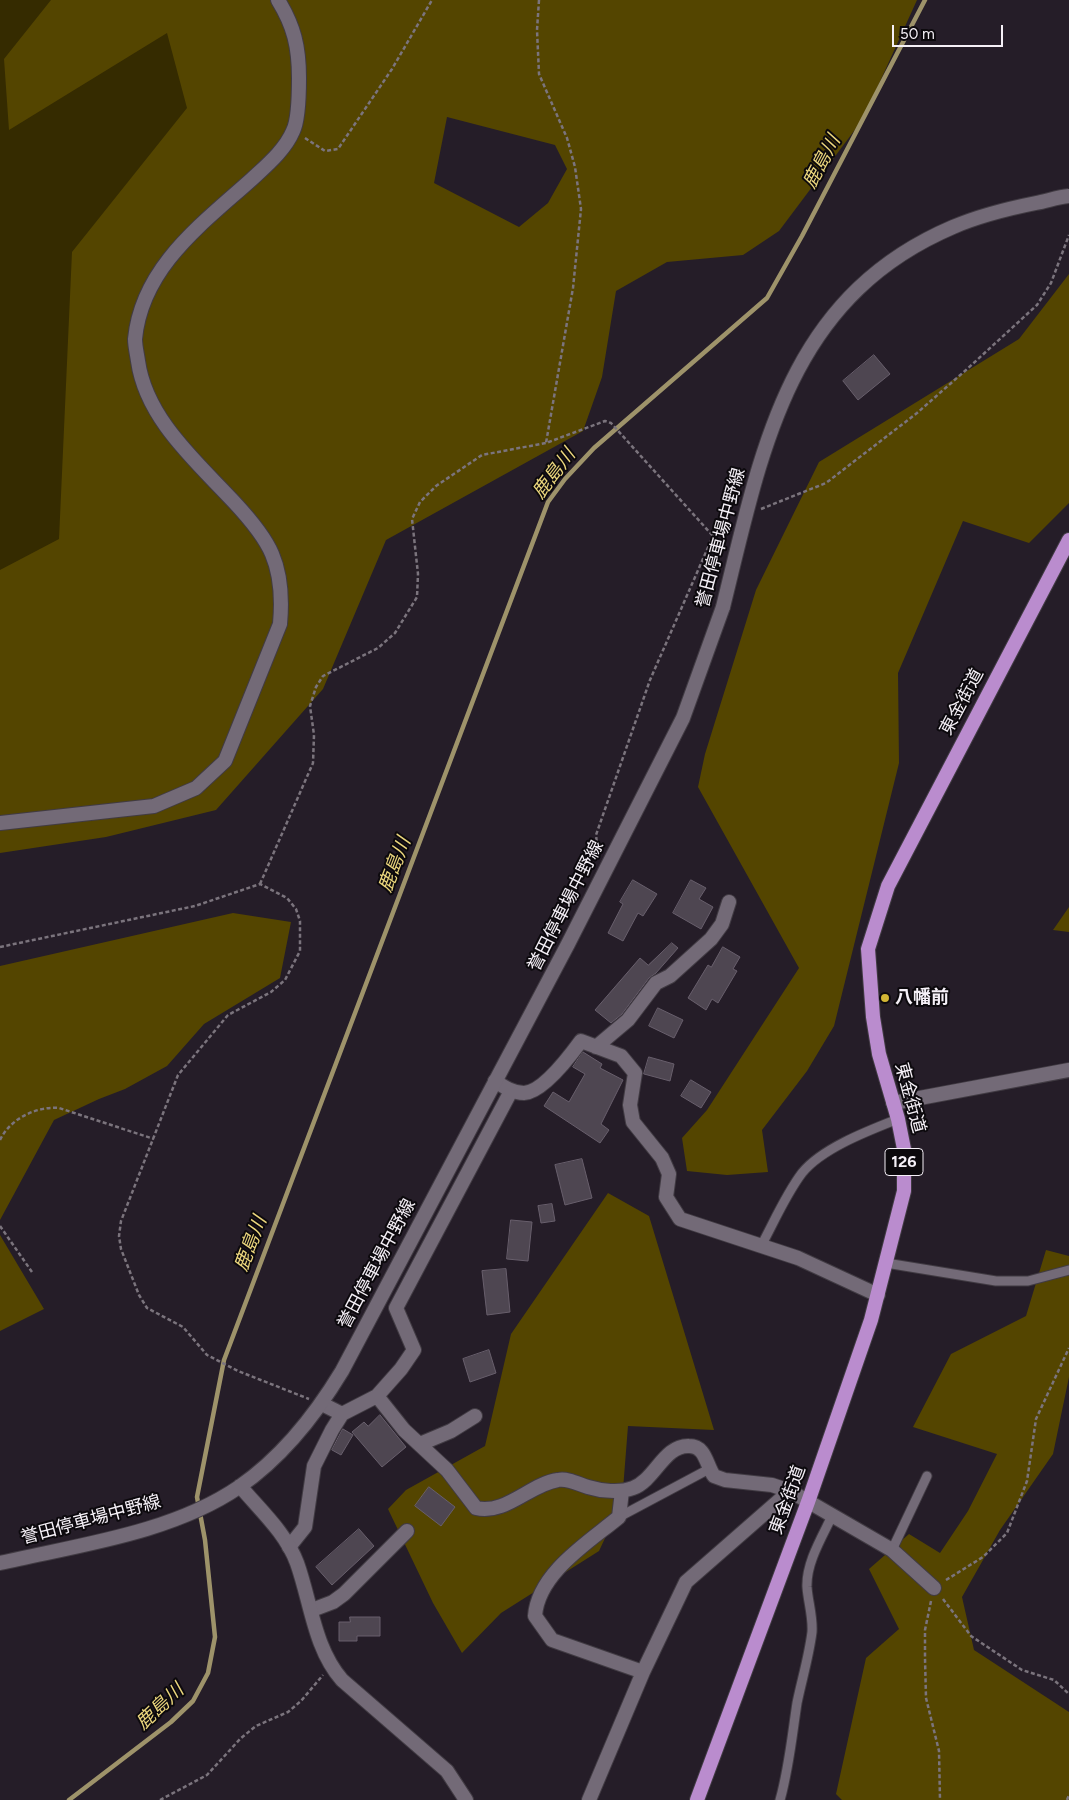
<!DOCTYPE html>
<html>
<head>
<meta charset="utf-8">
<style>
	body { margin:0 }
	#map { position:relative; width:1069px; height:1800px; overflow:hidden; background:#251d28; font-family:Figtree,sans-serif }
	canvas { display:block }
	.scale { position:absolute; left:892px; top:25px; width:111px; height:22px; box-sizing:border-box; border:2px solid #f5f0f7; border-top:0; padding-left:6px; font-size:15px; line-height:18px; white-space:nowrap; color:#f5f0f7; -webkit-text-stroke:4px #0c090d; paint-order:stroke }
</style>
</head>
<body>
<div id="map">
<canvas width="1069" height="1800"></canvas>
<div class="scale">50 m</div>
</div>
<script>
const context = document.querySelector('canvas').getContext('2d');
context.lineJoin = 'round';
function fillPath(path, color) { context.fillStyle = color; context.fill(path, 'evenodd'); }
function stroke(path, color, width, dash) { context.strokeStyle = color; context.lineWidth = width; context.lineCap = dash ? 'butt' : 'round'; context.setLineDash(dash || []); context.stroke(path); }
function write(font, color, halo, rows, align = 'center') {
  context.font = font + ' Figtree,"Noto Sans JP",sans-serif'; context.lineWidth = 4; context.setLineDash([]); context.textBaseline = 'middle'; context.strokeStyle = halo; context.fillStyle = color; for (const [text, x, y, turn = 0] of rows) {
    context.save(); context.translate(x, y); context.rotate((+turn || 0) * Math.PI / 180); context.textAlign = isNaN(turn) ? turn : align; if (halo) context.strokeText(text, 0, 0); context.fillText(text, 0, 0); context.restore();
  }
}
fillPath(new Path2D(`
	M0,0H186L193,35L160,567L0,755Z`), '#352b00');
fillPath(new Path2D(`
	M51,0H917L863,119L779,231L743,255L667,262L616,291L602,377L583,431L386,540L323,689L216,810L106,837L0,853V570L59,539L72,252L187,108L167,33L9,130L4,59ZM447,117L555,145L567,169L548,203L519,227L434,183Z
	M1069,274V503L1029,543L963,521L898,673L899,763L834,1026L807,1071L762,1130L768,1172L727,1175L687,1171L682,1138L707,1110L799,968L698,787L705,754L756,590L819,462L1019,339Z
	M1069,907V932L1053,930Z
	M233,913L291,922L280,978L204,1024L167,1066L125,1089L99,1099L54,1120L0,1220V966Z
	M608,1193L649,1216L714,1430L628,1426L622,1502L599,1551L501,1613L462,1653L433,1603L388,1509L406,1490L485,1446L511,1334Z
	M0,1235L44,1309L0,1331Z
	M1046,1250L1069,1256V1377L1053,1454L1000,1530L962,1597L974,1650L1069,1712V1800H842L836,1794L866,1658L899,1629L869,1569L909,1534L940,1553L968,1511L997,1454L913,1427L951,1354L1026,1316Z`), '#544500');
stroke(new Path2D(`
	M69,1800L171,1722L193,1701L208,1673L215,1637L205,1540L197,1497L224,1360L548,502L565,479L594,448L767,298L802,236L925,0`), '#9e936a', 4.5);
const building = new Path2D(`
	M874,355L890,374L858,400L843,381Z
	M633,880L657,894L643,916L638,913L623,941L608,933L623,904L620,902Z
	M691,880L706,888L699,899L713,907L701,929L673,913Z
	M672,943L678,948L656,973L649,978L622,1014L611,1023L595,1010L640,958L648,965Z
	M723,947L740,957L733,969L737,971L718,1003L712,999L706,1010L688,998L708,965L711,967Z
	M658,1008L683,1020L674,1038L649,1026Z
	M583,1052L602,1064L600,1068L623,1080L601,1124L609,1130L600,1143L544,1106L553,1092L569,1102L585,1074L573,1067Z
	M649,1057L674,1064L670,1081L644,1074Z
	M691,1080L711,1092L701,1108L681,1096Z
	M582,1159L592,1198L565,1205L555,1165Z
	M552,1204L555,1221L541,1223L538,1206Z
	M511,1220L532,1222L528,1261L507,1259Z
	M506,1269L510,1312L487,1315L482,1271Z
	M489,1350L496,1373L470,1382L463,1359Z
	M380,1415L406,1447L382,1467L352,1432L364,1422L368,1426Z
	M343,1429L353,1435L341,1455L332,1450Z
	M429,1487L455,1507L441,1526L415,1506Z
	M359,1529L374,1546L332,1585L316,1567Z
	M350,1617H380V1636H357V1641H339V1622H350Z`);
fillPath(building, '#4e4651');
stroke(building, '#685f6c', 1);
const service = new Path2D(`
	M761,1246C774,1222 786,1194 802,1173C822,1148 870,1130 898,1119
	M886,1263L996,1281H1028L1069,1270
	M619,1517L709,1469
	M892,1550L927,1476
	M780,1800C789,1768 792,1736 797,1703C802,1679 809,1656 812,1632C813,1616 808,1602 807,1587C806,1563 822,1537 832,1516`);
const minor = new Path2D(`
	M0,823L154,806L196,788L225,761L280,624C282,602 281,575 272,554C264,535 248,517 234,502C197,462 146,419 138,361C137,354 135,346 135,339C142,267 202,224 252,179C267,165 285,150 293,131C299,119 299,92 299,78C299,47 294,26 278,0
	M596,1047L628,1020L656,983L670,976L711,939L722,924L729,902
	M495,1081C504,1087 513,1093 524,1093C543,1092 570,1056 581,1041L621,1056L635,1073L630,1105L633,1122L662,1158L669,1174L666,1197L680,1219L798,1258L878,1295
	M893,1103L1069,1070
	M377,1396L404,1430L447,1470L476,1508C506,1515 530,1484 558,1480C568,1478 578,1484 588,1487C601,1491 620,1493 633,1488C655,1480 664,1445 689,1446C706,1446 706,1465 714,1476L725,1480L772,1485L790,1491L892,1550L934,1588
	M322,1404L342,1414
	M420,1444L451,1431L475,1416
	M622,1491L619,1517C589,1542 538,1573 535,1616L552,1640L643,1672
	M289,1547L305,1527L314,1466L332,1430L342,1414L377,1396L401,1369L414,1350L396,1308L511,1091
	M312,1610L333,1602L344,1594L407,1531
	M589,1800L643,1672L686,1582L790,1491`);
const secondary = new Path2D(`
	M240,1486C260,1510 286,1533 297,1563C311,1602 314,1648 342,1680L447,1771L466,1800
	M0,1563C78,1545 172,1533 239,1487C281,1458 316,1414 342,1371L568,944L683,718L723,607`);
const trunk = new Path2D(`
	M697,1800L808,1502L871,1320L904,1191V1149L898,1119L879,1054L873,1017L868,949L888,886L1069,540`);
stroke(service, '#413b43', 11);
stroke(minor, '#413b43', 16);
stroke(secondary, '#413b43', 16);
stroke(trunk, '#413b43', 16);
stroke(new Path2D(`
	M539,0L537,30L539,74L567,138L575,167L581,209L573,288L546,443
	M305,138L325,151L338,149L392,69L432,0
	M761,509L826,483L917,413L966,370L1037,305L1051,283L1069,235
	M598,854L596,835L650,680L713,536L731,521
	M260,884L313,763L314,735L310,706L316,687L323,676L378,648L395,633L417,597L418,574L412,519L420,502L436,486L482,455L546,443L605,421L611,423L713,536
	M0,947L195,906L260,884L287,898L296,909L300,921V951L285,980L271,992L228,1015L178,1075L121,1221L119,1236L121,1249L139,1295L147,1308L183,1327L207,1355L238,1371L309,1399
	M0,1140C10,1119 36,1106 59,1108L154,1139
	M0,1226L32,1272
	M946,1580L983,1557L1007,1533L1027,1481L1036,1419L1069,1348
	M943,1599L971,1636L1022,1670L1054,1680L1069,1694
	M931,1601L925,1630V1658L926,1698L939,1751L940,1800
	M160,1800L207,1775L241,1738L256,1726L288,1712L301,1701L323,1675
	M1067,1800L1069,1795`), '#7b747d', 2.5, [4, 2.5]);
stroke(service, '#736a77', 9);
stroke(minor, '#736a77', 14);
stroke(secondary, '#736a77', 14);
stroke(trunk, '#ba8cce', 14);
const secondaryBridge = new Path2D(`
	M723,607C762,450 787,298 953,227C981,215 1006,209 1036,203C1047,201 1058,197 1069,196`);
stroke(secondaryBridge, '#413b43', 16, []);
stroke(secondaryBridge, '#736a77', 14);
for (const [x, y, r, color] of [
	[885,998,5,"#d3b635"]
]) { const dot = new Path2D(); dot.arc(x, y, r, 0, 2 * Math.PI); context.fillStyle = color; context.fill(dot); stroke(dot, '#0c090d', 2); }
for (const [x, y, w] of [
	[904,1162,38]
]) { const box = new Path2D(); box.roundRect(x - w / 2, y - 13.5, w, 27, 4); context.fillStyle = '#0c090d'; context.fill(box); stroke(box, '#f5f0f7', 1); }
write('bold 16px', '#f5f0f7', null, [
	["126",904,1162]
]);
write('18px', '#f5f0f7', '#0c090d', [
	["誉田停車場中野線",721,538,-75],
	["東金街道",962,702,-62],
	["誉田停車場中野線",566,906,-63],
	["東金街道",910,1098,75],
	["誉田停車場中野線",377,1264,-62],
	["東金街道",788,1500,-70],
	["誉田停車場中野線",91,1520,-15]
]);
write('bold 18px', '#f5f0f7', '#0c090d', [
	["八幡前",895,998]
], 'left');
write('italic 19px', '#ecd77d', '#0c090d', [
	["鹿島川",822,162,-62],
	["鹿島川",554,474,-53],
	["鹿島川",395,865,-69],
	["鹿島川",251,1244,-69],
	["鹿島川",160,1707,-43]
]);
</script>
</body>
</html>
